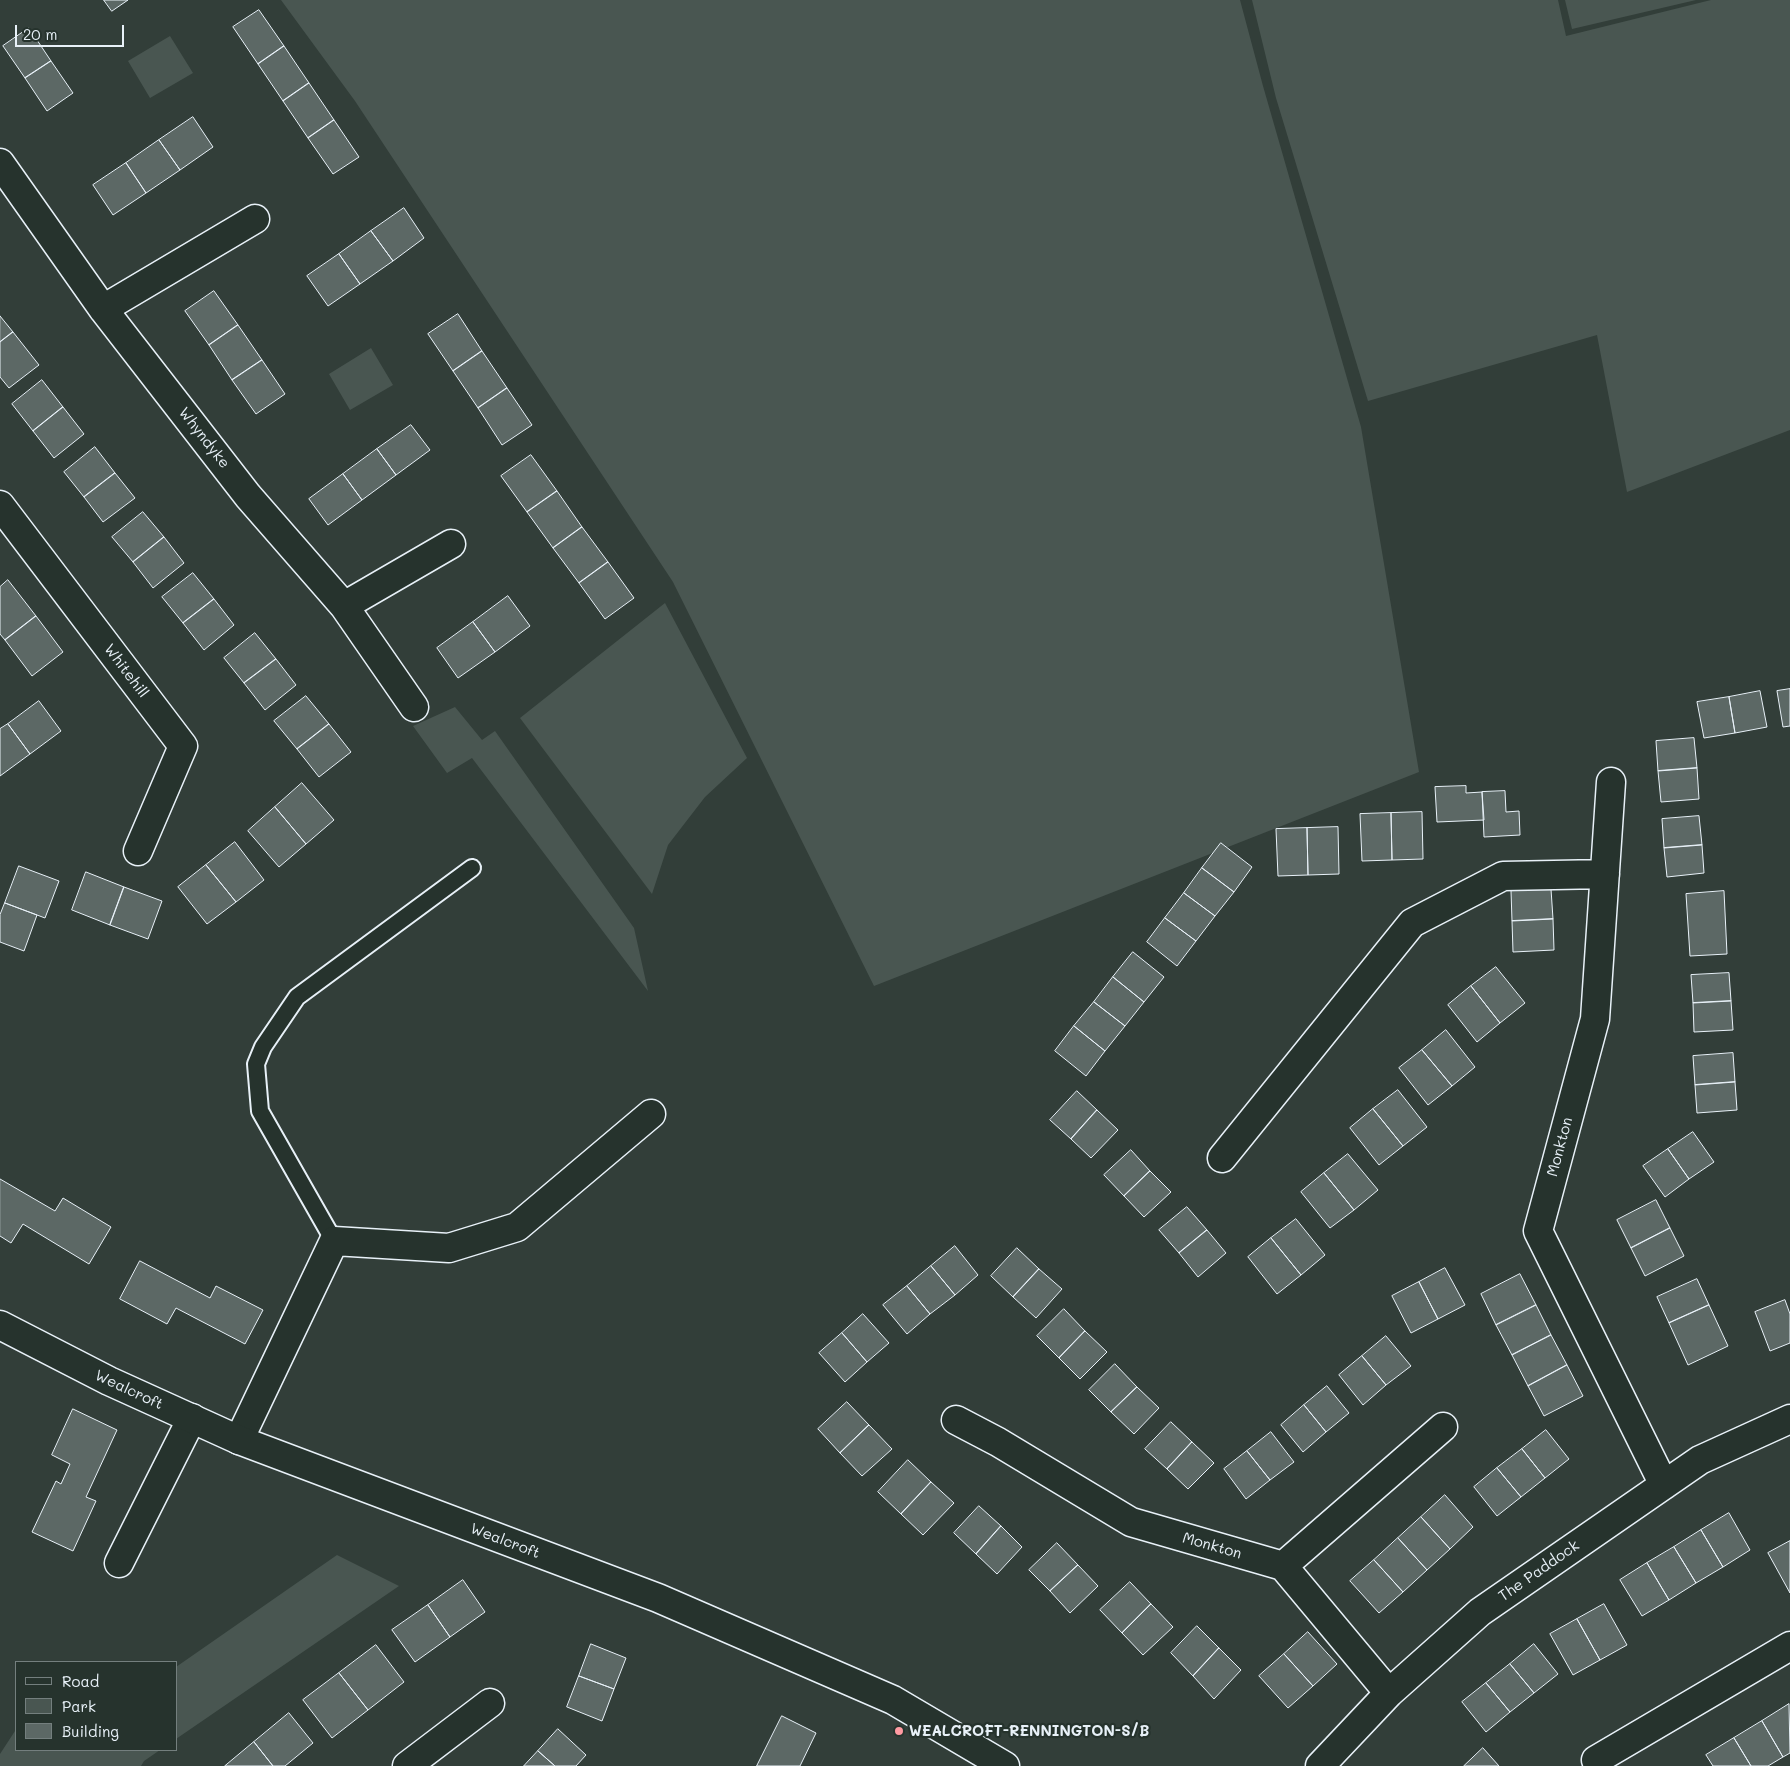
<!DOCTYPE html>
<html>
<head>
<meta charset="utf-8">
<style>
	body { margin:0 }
	#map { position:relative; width:1790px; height:1766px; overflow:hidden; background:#323e39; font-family:Mali,sans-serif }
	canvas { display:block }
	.legend { position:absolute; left:15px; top:1661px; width:162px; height:90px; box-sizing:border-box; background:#26332d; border:1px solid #747f7e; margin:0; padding:6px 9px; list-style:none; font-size:15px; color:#e8f1f8 }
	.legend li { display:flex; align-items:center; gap:10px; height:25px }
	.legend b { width:25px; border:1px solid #747f7e }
	.scale { position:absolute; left:15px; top:25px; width:109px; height:22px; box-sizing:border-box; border:2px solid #e8f1f8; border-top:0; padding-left:6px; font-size:15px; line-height:18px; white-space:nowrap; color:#e8f1f8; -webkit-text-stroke:4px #26332d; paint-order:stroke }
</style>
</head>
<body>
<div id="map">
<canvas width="1790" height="1766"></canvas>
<ul class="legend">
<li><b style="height:6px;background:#26332d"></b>Road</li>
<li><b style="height:14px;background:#495651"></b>Park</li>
<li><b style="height:14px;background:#5c6865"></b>Building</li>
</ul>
<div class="scale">20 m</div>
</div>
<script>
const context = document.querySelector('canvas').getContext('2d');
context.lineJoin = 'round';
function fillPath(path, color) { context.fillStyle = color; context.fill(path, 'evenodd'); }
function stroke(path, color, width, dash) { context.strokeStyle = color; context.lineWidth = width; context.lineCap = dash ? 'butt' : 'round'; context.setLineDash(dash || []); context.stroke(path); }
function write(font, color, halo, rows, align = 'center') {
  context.font = font + ' Mali,sans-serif'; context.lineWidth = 4.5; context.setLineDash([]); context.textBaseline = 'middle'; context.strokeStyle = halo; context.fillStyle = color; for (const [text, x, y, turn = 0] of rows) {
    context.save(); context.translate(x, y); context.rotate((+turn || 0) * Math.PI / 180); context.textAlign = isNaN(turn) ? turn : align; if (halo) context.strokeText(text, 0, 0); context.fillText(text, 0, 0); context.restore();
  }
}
fillPath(new Path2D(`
	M281,0H1240L1263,86L1361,427L1419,772L874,986L673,582L355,101Z
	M1252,0H1558L1566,36L1711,0H1790V430L1627,492L1597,335L1368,401L1276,98Z
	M1565,0H1696L1572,29Z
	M170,36L193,73L150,98L128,61Z
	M371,348L393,385L350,410L329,374Z
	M665,603L747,758L705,797L668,845L652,894L520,718Z
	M455,707L482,740L495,731L634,928L648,991L472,758L447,773L413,726Z
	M337,1555L399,1586L176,1739V1667Z
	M15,1731L16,1750H160L144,1761L141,1766H0V1754Z`), '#495651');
const building = new Path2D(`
	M104,0H128L112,11Z
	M259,10L284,46L258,64L233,27Z
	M29,28L51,61L25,78L3,46Z
	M284,46L309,83L283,101L258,64Z
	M51,61L73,93L47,111L25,78Z
	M309,83L334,120L308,138L283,101Z
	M193,117L213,147L180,170L159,140Z
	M334,120L359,157L333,174L308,138Z
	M159,140L180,170L146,193L126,163Z
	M126,163L146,193L113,215L93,185Z
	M404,208L424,238L393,261L371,231Z
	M371,231L393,261L360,284L339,254Z
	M339,254L360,284L328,306L307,276Z
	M214,291L238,325L209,345L185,311Z
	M458,314L482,351L453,371L428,334Z
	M0,316L13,332L0,342Z
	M238,325L262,360L232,380L209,345Z
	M13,332L39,365L9,388L0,377V342Z
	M482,351L507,388L478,408L453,371Z
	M262,360L285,394L256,414L232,380Z
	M42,380L63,407L33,431L12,404Z
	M507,388L532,425L502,445L478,408Z
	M63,407L84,434L54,458L33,431Z
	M411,425L430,450L396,475L377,449Z
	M95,447L115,473L84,497L64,472Z
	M377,449L396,475L362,500L343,474Z
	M531,455L557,491L527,512L501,476Z
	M115,473L135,498L103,522L84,497Z
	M343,474L362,500L328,525L309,499Z
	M557,491L582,527L553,548L527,512Z
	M143,512L164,537L133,562L112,537Z
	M582,527L608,562L579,583L553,548Z
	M164,537L184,563L153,588L133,562Z
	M608,562L634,598L605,619L579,583Z
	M193,573L214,599L183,623L162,597Z
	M8,580L36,616L5,640L0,634V587Z
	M508,596L530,626L495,652L473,622Z
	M214,599L234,625L204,650L183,623Z
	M36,616L63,652L32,676L5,640Z
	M473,622L495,652L458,678L437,648Z
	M255,633L276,659L244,683L224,658Z
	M276,659L296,685L265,710L244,683Z
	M1790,689V726L1783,727L1777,691Z
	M1760,691L1767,727L1735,733L1729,697Z
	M306,696L329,724L297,749L274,721Z
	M1729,697L1735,733L1704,738L1697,702Z
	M39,701L61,731L30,754L8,724Z
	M8,724L30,754L0,776V729Z
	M329,724L351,752L319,777L297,749Z
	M1694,738L1697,768L1658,771L1656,741Z
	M1697,768L1699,799L1661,802L1658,771Z
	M302,783L334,820L306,844L275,807Z
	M1466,786V793L1482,792L1484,820L1437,822L1435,787Z
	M1505,791L1506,812L1519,811L1520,835L1484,837L1482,792Z
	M275,807L306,844L279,867L248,831Z
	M1422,812L1423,859L1392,860L1391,813Z
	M1391,813L1392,860L1362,861L1360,814Z
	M1699,816L1702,845L1664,848L1662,819Z
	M1338,827L1339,874L1308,875L1307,828Z
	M1307,828L1308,875L1278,876L1276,829Z
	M235,842L264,880L236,902L206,865Z
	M1221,843L1252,867L1234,892L1202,868Z
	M1702,845L1704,873L1667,877L1664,848Z
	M206,865L236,902L207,924L178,887Z
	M19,866L59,881L45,918L5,903Z
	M1202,868L1234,892L1215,916L1184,893Z
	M86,872L124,887L110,925L72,910Z
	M124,887L162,901L148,939L110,925Z
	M1551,889L1553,919L1512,921L1511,891Z
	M1724,891L1727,954L1690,956L1686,894Z
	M1184,893L1215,916L1196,941L1165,918Z
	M5,903L37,915L24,951L0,942V915Z
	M1165,918L1196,941L1177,966L1147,942Z
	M1553,919L1554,950L1513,952L1512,921Z
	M1133,952L1164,977L1144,1002L1113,977Z
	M1496,967L1525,1003L1500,1023L1471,986Z
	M1729,973L1731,1001L1693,1003L1691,975Z
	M1113,977L1144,1002L1125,1026L1094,1002Z
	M1471,986L1500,1023L1477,1042L1448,1005Z
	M1731,1001L1733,1030L1694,1032L1693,1003Z
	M1094,1002L1125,1026L1105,1051L1074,1026Z
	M1074,1026L1105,1051L1086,1076L1055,1051Z
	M1446,1030L1475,1067L1452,1086L1422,1050Z
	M1422,1050L1452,1086L1428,1105L1399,1068Z
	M1733,1053L1735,1082L1695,1085L1693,1056Z
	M1735,1082L1737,1110L1697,1113L1695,1085Z
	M1398,1090L1427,1127L1403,1146L1373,1109Z
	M1077,1091L1097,1110L1071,1139L1050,1120Z
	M1373,1109L1403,1146L1379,1165L1350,1128Z
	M1097,1110L1118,1130L1091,1158L1071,1139Z
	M1693,1132L1714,1162L1689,1179L1668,1149Z
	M1668,1149L1689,1179L1665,1197L1643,1166Z
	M1131,1150L1150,1171L1124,1196L1104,1175Z
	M1348,1154L1378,1190L1354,1210L1324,1173Z
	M1150,1171L1171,1192L1144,1217L1124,1196Z
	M1324,1173L1354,1210L1330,1228L1301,1192Z
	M0,1179L55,1211L63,1198L111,1227L89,1264L23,1224L11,1243L0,1236Z
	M1656,1200L1670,1228L1631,1248L1617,1220Z
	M1187,1207L1207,1230L1179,1253L1159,1230Z
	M1296,1219L1325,1255L1301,1275L1271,1238Z
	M1670,1228L1684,1256L1645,1276L1631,1248Z
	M1207,1230L1226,1253L1198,1277L1179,1253Z
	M1271,1238L1301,1275L1277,1294L1248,1257Z
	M955,1246L978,1275L955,1295L931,1266Z
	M1017,1248L1039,1269L1013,1297L991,1276Z
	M140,1261L210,1298L216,1286L263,1310L245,1344L176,1308L167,1324L120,1299Z
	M931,1266L955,1295L930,1314L907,1286Z
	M1445,1268L1465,1305L1438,1319L1419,1282Z
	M1039,1269L1062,1289L1036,1318L1013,1297Z
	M1520,1274L1536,1305L1496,1325L1481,1294Z
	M1697,1279L1709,1305L1669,1323L1657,1297Z
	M1419,1282L1438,1319L1411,1333L1392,1296Z
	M907,1286L930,1314L907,1334L883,1305Z
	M1785,1300L1790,1314V1343L1770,1351L1755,1312Z
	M1536,1305L1551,1335L1512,1355L1496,1325Z
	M1709,1305L1728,1346L1688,1365L1669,1323Z
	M1064,1309L1085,1331L1059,1358L1037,1336Z
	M863,1314L889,1343L867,1362L842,1333Z
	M1085,1331L1107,1352L1080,1379L1059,1358Z
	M842,1333L867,1362L845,1382L819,1353Z
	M1551,1335L1567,1365L1528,1386L1512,1355Z
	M1386,1336L1411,1366L1386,1385L1362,1356Z
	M1362,1356L1386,1385L1363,1405L1339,1375Z
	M1115,1364L1137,1387L1111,1412L1089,1390Z
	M1567,1365L1583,1396L1544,1416L1528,1386Z
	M1327,1386L1349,1413L1326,1432L1304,1405Z
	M1137,1387L1159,1408L1134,1434L1111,1412Z
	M847,1402L869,1425L840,1453L818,1429Z
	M1304,1405L1326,1432L1303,1452L1281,1425Z
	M73,1409L117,1430L86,1497L96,1501L73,1551L32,1532L56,1481L61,1484L70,1464L52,1455Z
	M1171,1422L1192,1442L1167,1469L1145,1449Z
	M869,1425L892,1449L862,1476L840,1453Z
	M1546,1430L1569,1459L1545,1478L1522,1449Z
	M1271,1432L1294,1462L1270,1480L1247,1451Z
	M1192,1442L1214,1463L1188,1489L1167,1469Z
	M1522,1449L1545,1478L1521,1497L1497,1468Z
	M1247,1451L1270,1480L1246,1499L1224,1469Z
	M908,1460L931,1482L901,1514L878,1492Z
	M1497,1468L1521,1497L1497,1516L1474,1487Z
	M931,1482L954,1503L923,1535L901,1514Z
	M1445,1495L1473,1527L1450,1549L1421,1517Z
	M979,1506L1001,1526L976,1554L954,1533Z
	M1729,1513L1750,1550L1723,1567L1701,1530Z
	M1421,1517L1450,1549L1427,1570L1398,1538Z
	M1001,1526L1022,1547L997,1574L976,1554Z
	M1701,1530L1723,1567L1696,1583L1674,1547Z
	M1398,1538L1427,1570L1403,1592L1374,1560Z
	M1790,1541V1593L1768,1553Z
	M1057,1543L1078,1565L1050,1591L1029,1570Z
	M1674,1547L1696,1583L1669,1600L1647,1563Z
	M1374,1560L1403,1592L1379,1613L1350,1581Z
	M1647,1563L1669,1600L1642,1616L1620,1580Z
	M1078,1565L1098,1586L1070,1613L1050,1591Z
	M463,1580L485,1612L450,1637L428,1605Z
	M1130,1582L1151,1604L1122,1633L1100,1610Z
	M1151,1604L1173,1627L1143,1655L1122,1633Z
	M1604,1604L1627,1645L1600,1660L1577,1619Z
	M428,1605L450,1637L415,1662L392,1630Z
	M1577,1619L1600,1660L1573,1675L1550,1634Z
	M1197,1626L1219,1648L1193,1676L1171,1653Z
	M1308,1632L1337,1664L1313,1686L1284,1654Z
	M591,1644L626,1658L614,1689L579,1676Z
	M1534,1644L1558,1674L1534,1693L1510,1664Z
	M376,1645L404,1682L368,1710L339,1673Z
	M1219,1648L1241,1670L1214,1699L1193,1676Z
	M1284,1654L1313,1686L1288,1708L1259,1676Z
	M1510,1664L1534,1693L1510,1712L1486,1683Z
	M339,1673L368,1710L332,1738L303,1700Z
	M579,1676L614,1689L602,1721L567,1707Z
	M1486,1683L1510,1712L1486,1732L1462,1702Z
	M1789,1704L1790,1753L1783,1757L1762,1721Z
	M289,1713L313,1743L285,1766H273L254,1742Z
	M782,1716L816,1733L800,1766H757Z
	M1762,1721L1783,1757L1768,1766H1751L1734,1738Z
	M558,1729L586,1755L576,1766H555L538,1751Z
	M1734,1738L1751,1766H1713L1706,1755Z
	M254,1742L273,1766H225Z
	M1483,1748L1499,1766H1464Z
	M538,1751L555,1766H524Z`);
fillPath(building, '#5c6865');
stroke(building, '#e8f1f8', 1);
const lane = new Path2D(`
	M334,1241L260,1111L256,1064L263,1047L297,997L472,868`);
const street = new Path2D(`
	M0,163L103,309L248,496L344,606L414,707
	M103,309L255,219
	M0,505L183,746L138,851
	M344,606L451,544
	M1611,782L1595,1019L1538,1231L1664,1485
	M1222,1158L1412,923L1503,876L1605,874
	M956,1420L998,1442L1131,1522L1283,1566L1443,1427
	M239,1440L334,1241L449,1248L517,1227L651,1114
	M119,1563L192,1418
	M1283,1566L1389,1693
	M1596,1760L1790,1646
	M407,1766L490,1703
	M1320,1766L1389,1693L1480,1612L1700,1460L1790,1419`);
const secondary = new Path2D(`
	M0,1325L109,1381L239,1440L658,1598L893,1700L1005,1766`);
stroke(lane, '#e8f1f8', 20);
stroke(street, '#e8f1f8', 31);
stroke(secondary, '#e8f1f8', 31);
stroke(lane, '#26332d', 16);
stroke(street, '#26332d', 28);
stroke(secondary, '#26332d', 28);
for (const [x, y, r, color] of [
	[899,1731,5,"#ff9aa2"]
]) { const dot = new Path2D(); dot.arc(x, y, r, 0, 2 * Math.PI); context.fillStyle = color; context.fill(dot); stroke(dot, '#26332d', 2); }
write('15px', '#e8f1f8', '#26332d', [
	["Whyndyke",204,438,52],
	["Whitehill",126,671,53],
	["Monkton",1560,1147,-75],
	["Wealcroft",129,1390,25],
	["Wealcroft",505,1541,21],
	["Monkton",1212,1546,16],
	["The Paddock",1539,1571,-35]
]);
write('bold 15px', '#e8f1f8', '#26332d', [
	["WEALCROFT-RENNINGTON-S/B",909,1731]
], 'left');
</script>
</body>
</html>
